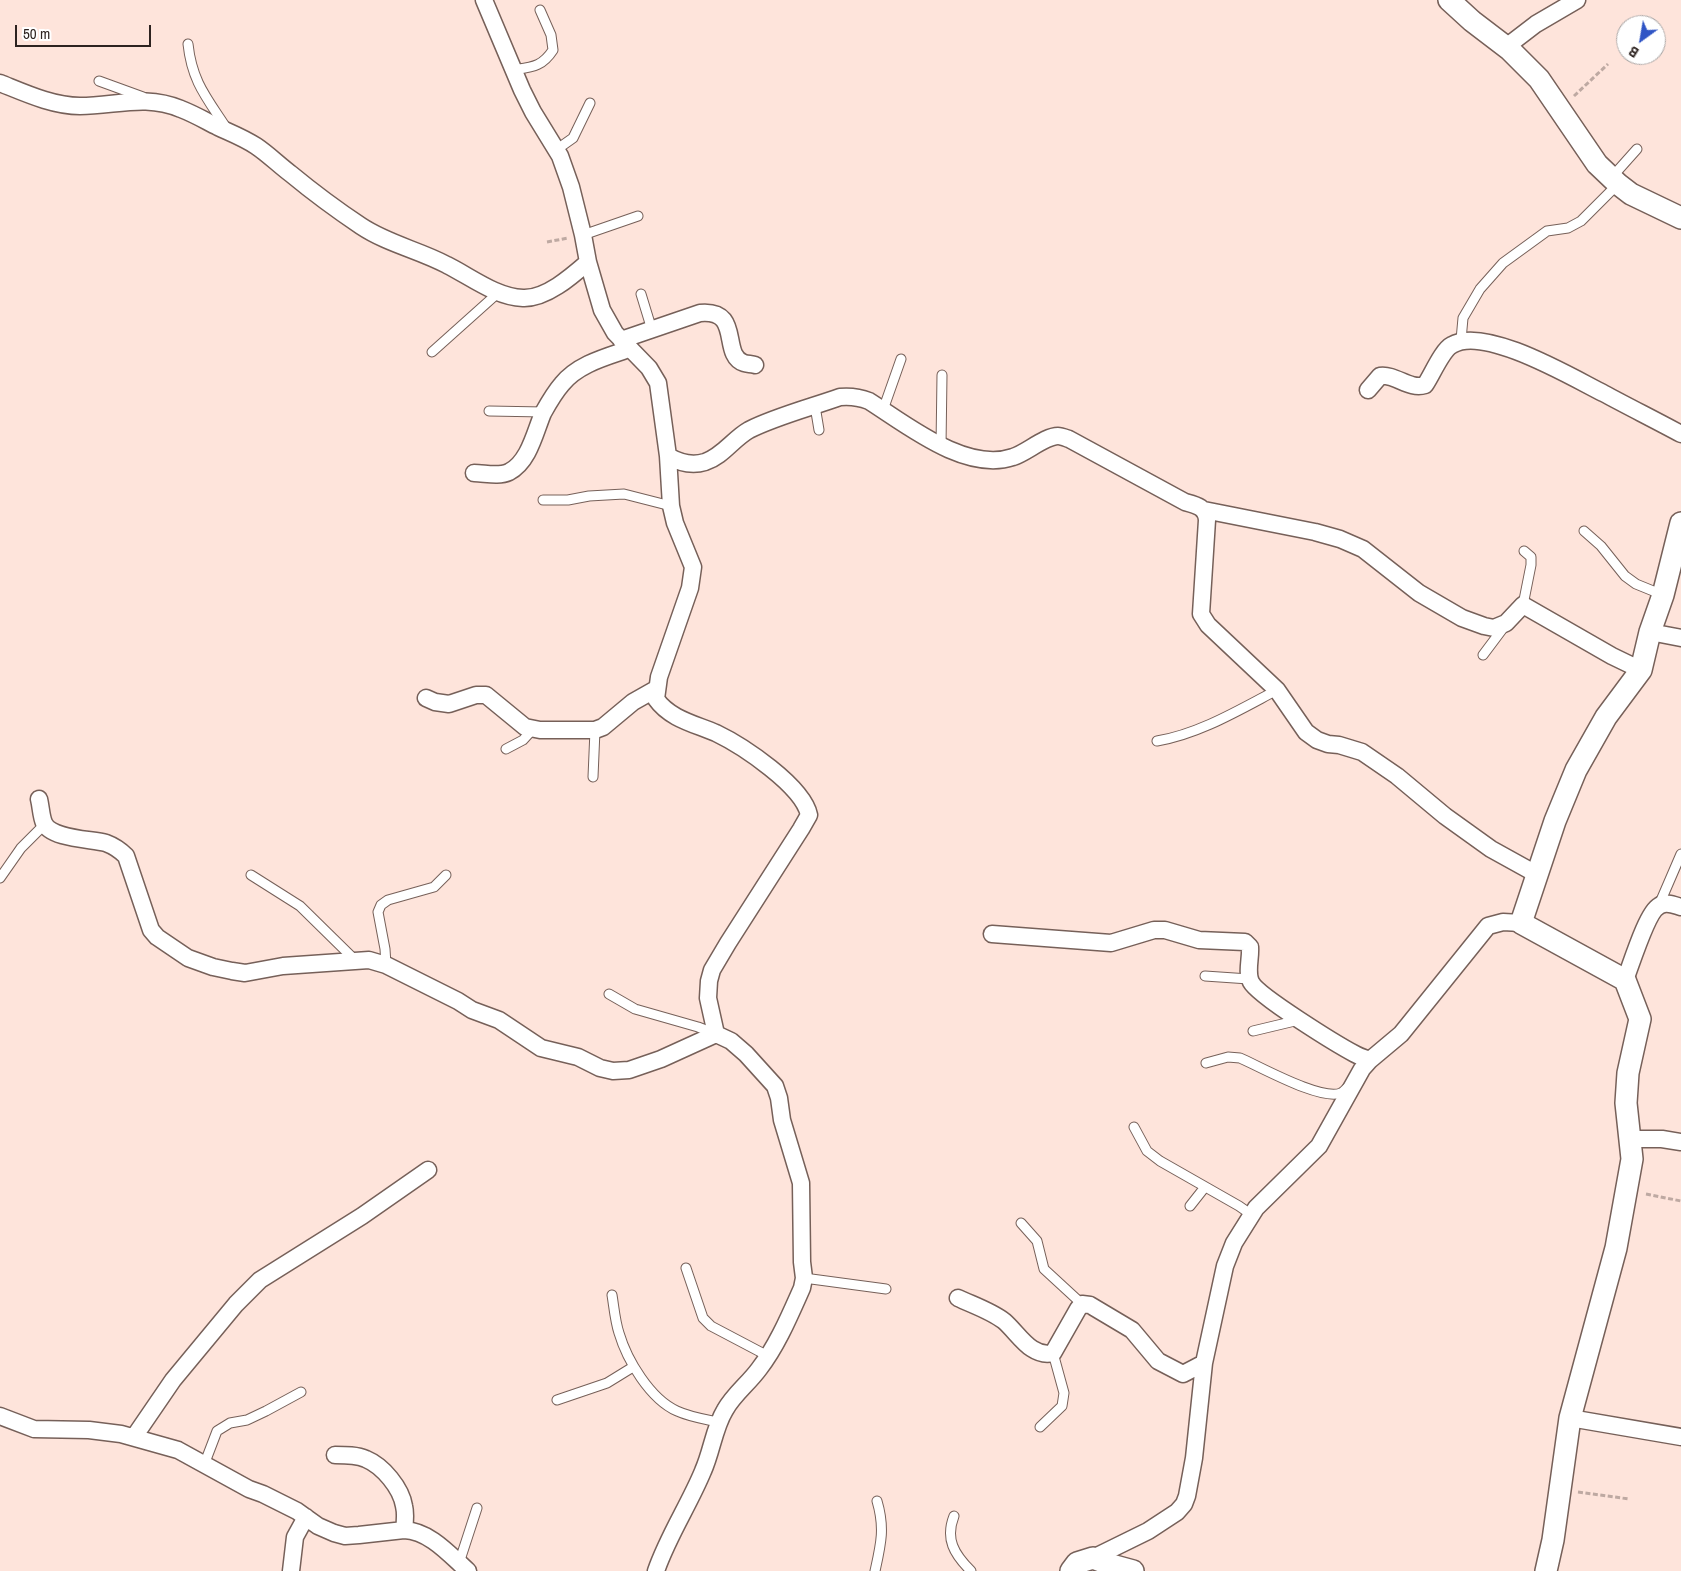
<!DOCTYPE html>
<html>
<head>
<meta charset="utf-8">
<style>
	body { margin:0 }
	#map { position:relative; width:1681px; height:1571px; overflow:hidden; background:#fee4db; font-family:"Archivo Narrow",sans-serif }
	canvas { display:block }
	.north { position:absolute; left:1616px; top:15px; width:50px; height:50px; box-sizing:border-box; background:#fff; border:1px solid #aba7a6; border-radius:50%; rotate:212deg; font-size:14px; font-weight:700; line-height:20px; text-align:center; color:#2d2320 }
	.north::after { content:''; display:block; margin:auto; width:18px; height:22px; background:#3055c5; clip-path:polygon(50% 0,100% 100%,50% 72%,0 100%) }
	.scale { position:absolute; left:15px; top:25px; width:136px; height:22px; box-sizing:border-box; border:2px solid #2d2320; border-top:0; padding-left:6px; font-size:15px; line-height:18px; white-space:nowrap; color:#2d2320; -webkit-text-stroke:4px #fff; paint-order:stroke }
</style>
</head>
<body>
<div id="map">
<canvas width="1681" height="1571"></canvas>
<div class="north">B</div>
<div class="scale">50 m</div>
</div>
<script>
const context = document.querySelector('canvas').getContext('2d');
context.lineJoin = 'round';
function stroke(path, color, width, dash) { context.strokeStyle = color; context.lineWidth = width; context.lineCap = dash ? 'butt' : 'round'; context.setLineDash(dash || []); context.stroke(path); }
const service = new Path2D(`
	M188,44C192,82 207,98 227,129
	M513,70C532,67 542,67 553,50L551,35L540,10
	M99,81L143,97
	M556,150L573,138L590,103
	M1612,177L1637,149
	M583,235L638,216
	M641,294L652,330
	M1461,340L1463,318L1480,289L1503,263L1547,231L1568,228L1581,221L1617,185
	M432,352L499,292
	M815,406L819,430
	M883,410L901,359
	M489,411L544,412
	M941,446L942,375
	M543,500H568L589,496L624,494L671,506
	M1584,531L1601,546L1625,576L1636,584L1663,595
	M1523,605L1531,565V557L1524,551
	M1483,655L1504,627
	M1157,741C1199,734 1239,710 1277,690
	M506,749L523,740L533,729
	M593,777L595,730
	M251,875L300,906L356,961
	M0,878L21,848L44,825
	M1659,905L1681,854
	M386,965L385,949L378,912L381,905L388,900L434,887L446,875
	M1205,976L1249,979
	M609,994L635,1009L698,1027L716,1034
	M1253,1031L1299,1020
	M1206,1063L1228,1057L1240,1058C1261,1067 1321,1101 1341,1093C1343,1092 1346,1089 1347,1088
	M1134,1127L1147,1151L1160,1161L1239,1206L1249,1213L1255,1210
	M1190,1206L1205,1187
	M1021,1223L1037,1241L1044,1269L1082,1304
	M686,1268L703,1318L711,1326L768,1356
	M804,1278L886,1289
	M612,1295C614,1307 615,1321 619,1333C627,1360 650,1399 677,1411C690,1417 704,1419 718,1422
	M557,1400L607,1383L633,1367
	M1040,1427L1062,1406L1064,1393L1053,1353
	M204,1465L217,1431L230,1423L247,1420L266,1411L301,1392
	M954,1516C945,1539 954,1554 971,1571
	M459,1563L477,1508
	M875,1571C881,1544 885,1528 877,1501`);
const minor = new Path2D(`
	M484,0L522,90L533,112L560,156L571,187L583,235L588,262L602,310L615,333L649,368L658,383L668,456L671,506L675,523L693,567L690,588L659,677L656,699C670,719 695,724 716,733C743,746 803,786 809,815L801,829L728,943L712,970L709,981L708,998L716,1034
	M1506,47L1536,24L1577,0
	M0,83C25,93 53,106 80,106C116,106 145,94 181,109C194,114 206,121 218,127C231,133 244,138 256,146C268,154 279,165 291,174C314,193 337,210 361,226C388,244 419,250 447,265C471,277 496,297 523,298C546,299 572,276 588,262
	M621,340L700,313C743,309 720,355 744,363C747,364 752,364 755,365
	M1368,390L1380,376C1396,374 1409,390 1425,385C1432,375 1442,350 1452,345C1484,325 1573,378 1603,393C1629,407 1655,420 1681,434
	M668,456C680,463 692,466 705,462C723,456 733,439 749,430C774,417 812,407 840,397C851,396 859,397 869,401C907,425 966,473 1013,457C1026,453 1045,436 1058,436C1061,436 1066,438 1069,439L1185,502C1196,505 1206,507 1207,520L1201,614L1208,625L1277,690L1306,732L1317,740L1328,744L1339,745L1362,752L1397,776L1445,816L1491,849L1538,875
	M474,473C485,473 498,477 509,472C529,462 535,432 543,413C548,404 555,392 562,384C578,364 606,357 629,349
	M1204,510L1315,532L1340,539L1363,549L1419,593L1462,618L1484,626L1494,628L1506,623L1523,605L1612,656L1641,670
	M1650,632L1681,638
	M426,698L435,702L449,704L476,695H486L525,727L540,730H595L603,727L633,702L656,689
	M39,799C41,807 41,816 44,823C51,839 91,839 106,843C114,846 120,850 126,856L151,930L157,937L188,958L213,967L232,971L245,973L283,966L369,960L386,965L458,1001L472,1010L499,1020L541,1048L578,1057L600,1068L613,1071L629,1070L661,1059L716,1034L731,1041L746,1054L775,1086L779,1098L782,1120L801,1183L802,1262L804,1278L802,1288C790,1315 777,1346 759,1369C748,1384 734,1394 725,1410C714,1428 712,1451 703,1471C689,1505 668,1536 656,1571
	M992,934L1111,943L1154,930H1165L1199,940L1245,942L1250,947C1251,958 1246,972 1251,982C1258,996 1338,1045 1355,1054C1360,1057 1365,1058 1370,1060
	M1625,980C1631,965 1647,912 1659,906C1666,901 1674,905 1681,907
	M1630,1139H1662L1681,1142
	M958,1298C973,1305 991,1311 1004,1321C1019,1334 1031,1358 1053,1353L1078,1309L1082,1304L1090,1305L1132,1330L1158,1361L1183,1374L1204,1363
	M0,1416L34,1429L89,1430L121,1434L178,1450L249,1489L263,1494L297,1511L318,1526L334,1533L345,1536L359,1535L404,1530C430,1531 450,1555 468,1571
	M1570,1418L1681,1437
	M134,1437L173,1380L236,1304L260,1280L362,1216L428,1170
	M335,1455C346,1455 357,1455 366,1459C383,1466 401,1488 404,1506C406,1514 405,1522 404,1530
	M1093,1558L1148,1531L1177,1512L1184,1504L1187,1496L1194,1458L1204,1363L1225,1266L1234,1243L1256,1208L1319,1146L1362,1069L1370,1060L1401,1034L1488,926L1503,922L1521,923
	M291,1571L295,1537L306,1517`);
const tertiary = new Path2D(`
	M1449,0L1472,21L1510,50L1539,79L1597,164L1618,184L1631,194L1681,218
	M1071,1571L1077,1563L1093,1558L1111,1565L1133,1571
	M1546,1571L1553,1540L1570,1418L1616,1248L1632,1159L1626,1103L1628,1073L1640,1019L1625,980L1521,923L1555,821L1576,770L1606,717L1641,670L1650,632L1663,595L1681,523`);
stroke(service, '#766059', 11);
stroke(minor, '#766059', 19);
stroke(tertiary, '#766059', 24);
stroke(new Path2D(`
	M1574,96L1608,64
	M547,242L568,238
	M1646,1194L1681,1201
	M1578,1492L1629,1499`), '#bea9a2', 3, [5, 2.5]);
stroke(service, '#fff', 9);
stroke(minor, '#fff', 16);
stroke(tertiary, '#fff', 21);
</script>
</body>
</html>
